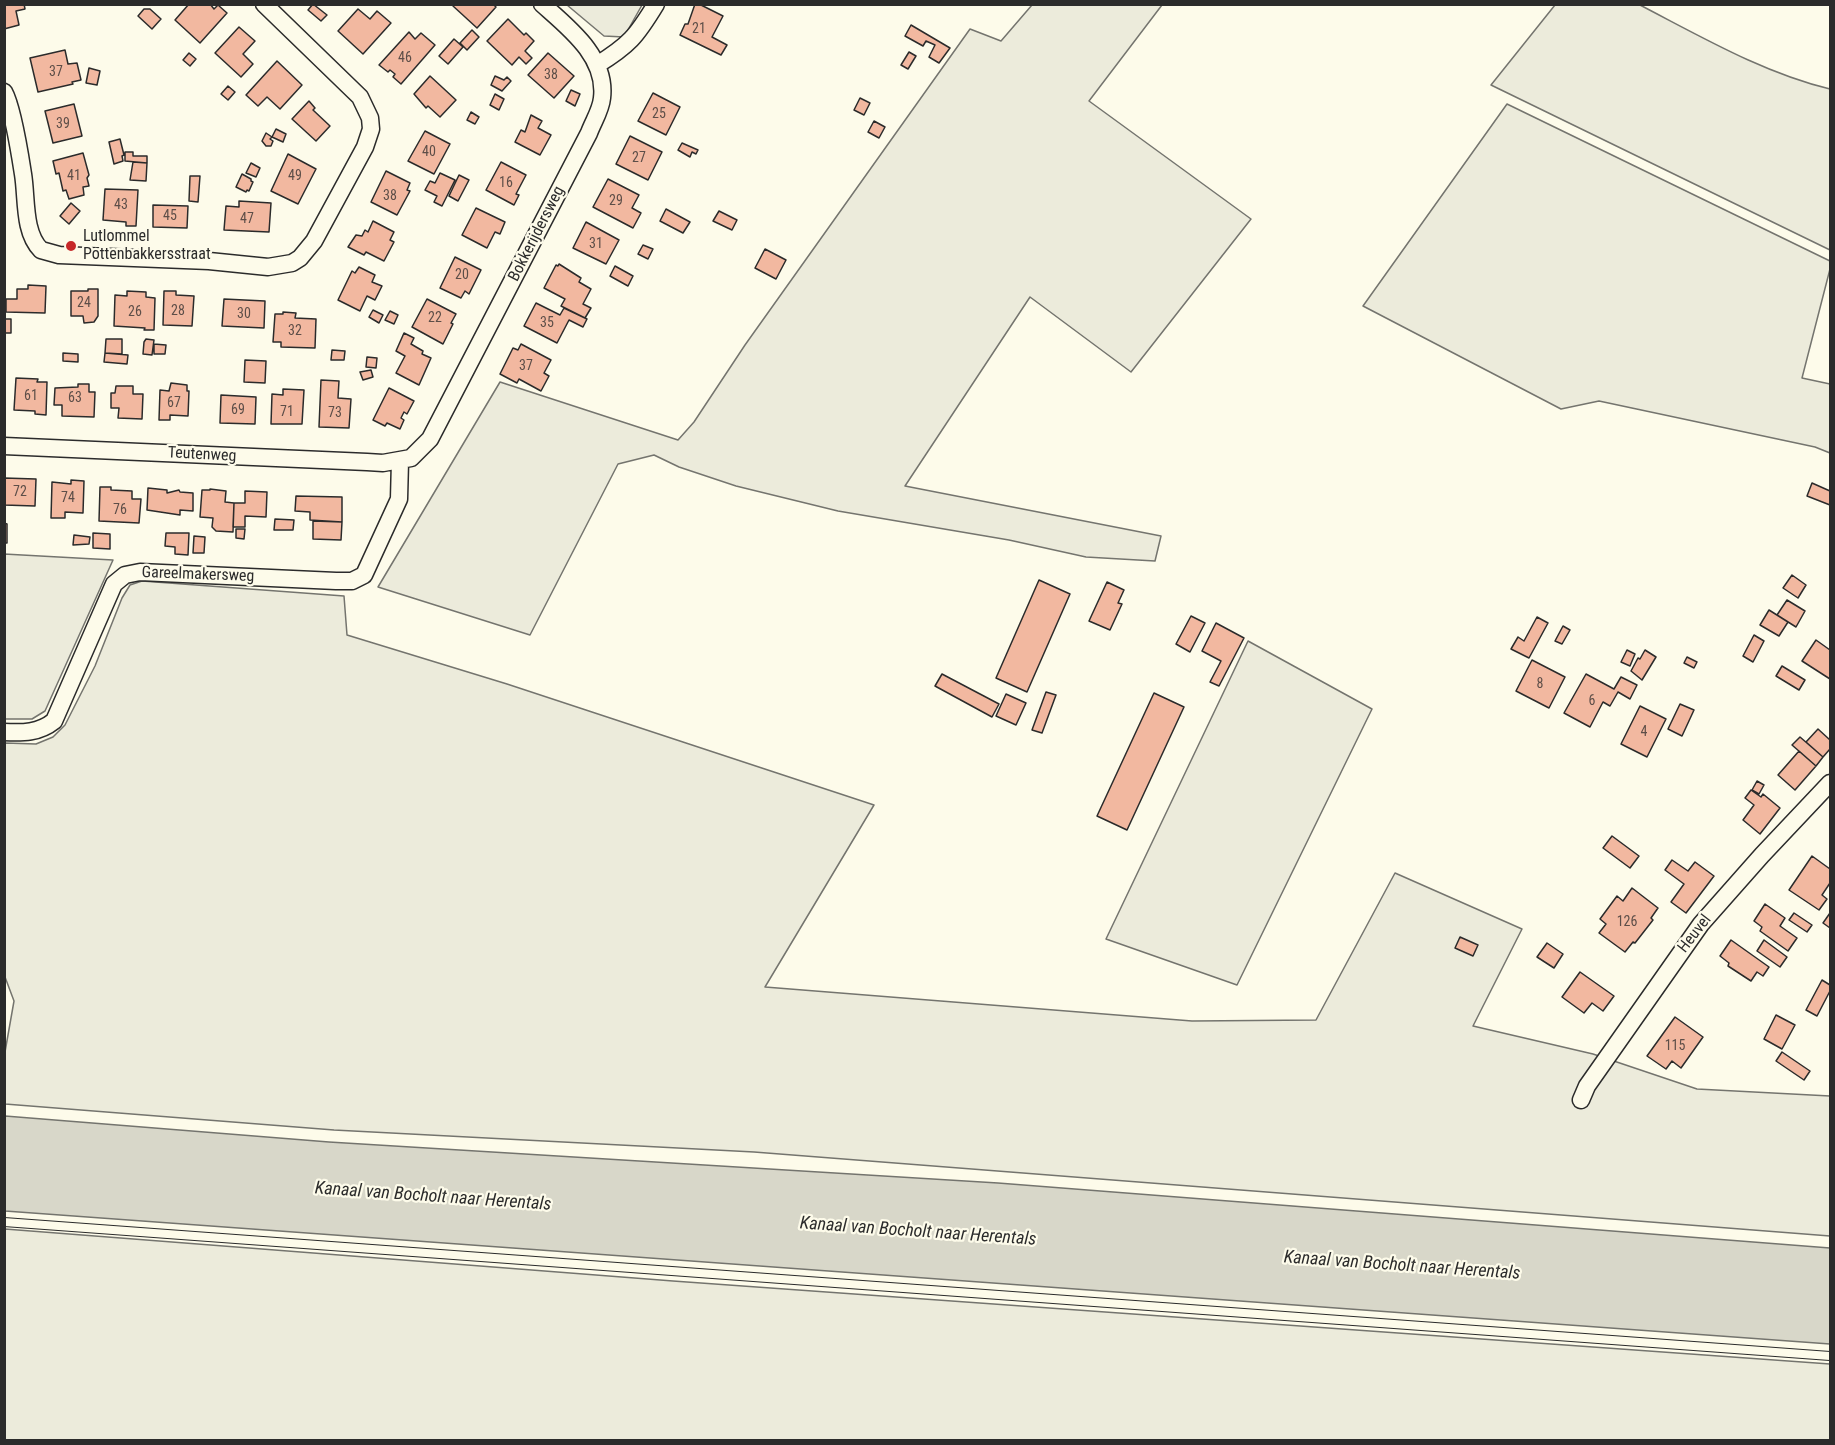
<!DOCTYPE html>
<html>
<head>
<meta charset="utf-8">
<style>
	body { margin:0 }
	#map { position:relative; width:1835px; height:1445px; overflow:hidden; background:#fdfbea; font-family:"Roboto Condensed",sans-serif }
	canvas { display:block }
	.frame { position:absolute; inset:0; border:6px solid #2b2b2b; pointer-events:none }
</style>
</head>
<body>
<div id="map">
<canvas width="1835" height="1445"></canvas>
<div class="frame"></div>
</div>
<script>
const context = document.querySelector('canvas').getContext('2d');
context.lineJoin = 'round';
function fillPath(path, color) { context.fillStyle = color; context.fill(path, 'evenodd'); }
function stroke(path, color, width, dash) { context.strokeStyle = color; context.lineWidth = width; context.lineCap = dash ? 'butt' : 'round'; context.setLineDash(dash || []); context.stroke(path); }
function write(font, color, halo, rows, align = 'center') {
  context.font = font + ' "Roboto Condensed",sans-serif'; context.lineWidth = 4.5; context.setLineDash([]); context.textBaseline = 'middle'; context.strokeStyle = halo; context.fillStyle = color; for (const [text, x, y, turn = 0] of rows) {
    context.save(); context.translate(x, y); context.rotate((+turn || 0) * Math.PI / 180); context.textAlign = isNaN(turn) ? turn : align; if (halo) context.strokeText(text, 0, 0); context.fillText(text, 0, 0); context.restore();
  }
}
const green = new Path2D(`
	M1638,4C1700,36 1763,73 1830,89V250L1491,85L1555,5Z
	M567,5H642L624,37L604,36Z
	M1032,5H1162L1089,101L1251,219L1131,372L1030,297L905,486L1161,536L1155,561L1086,557L1009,540L838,511L736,486L679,467L654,455L618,464L530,635L378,587L500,382L678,440L694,422L745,345L970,29L1001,41Z
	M1507,104L1830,261V269L1802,378L1830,384V453L1815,447L1599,401L1561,409L1363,306Z
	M4,554L113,560L45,711L32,719H5Z
	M142,581L344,596L347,635L507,684L874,805L765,987L1192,1021L1316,1020L1395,873L1522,929L1473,1026L1593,1054L1697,1089L1830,1096V1236L754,1152L334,1130L5,1104V1052L14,1001L5,977V743L36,744L53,737L65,725L95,666L122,598L130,585Z
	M1248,641L1372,709L1237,985L1106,939Z
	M5,1229L673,1281L1830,1364V1440H5Z`);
fillPath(green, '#ecebdb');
stroke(green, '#74746e', 1.5);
const water = new Path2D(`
	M5,1116L329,1142L998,1183L1830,1248V1344L5,1211Z`);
fillPath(water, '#d8d7c9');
stroke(water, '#74746e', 1.5);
const building = new Path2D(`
	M4,4H24L25,9L16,11L19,25L4,29Z
	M189,4H210L214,9L218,5L227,13L200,43L175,20Z
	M313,4L327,15L321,21L308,10Z
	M455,4H493L496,7L477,28L453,6Z
	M695,4H699L723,16L712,37L727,45L721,55L680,35L685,24H688Z
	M144,9H150L161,19L152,29L138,16Z
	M358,9L370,19L377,11L391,23L363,54L338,31Z
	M508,19L524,35L526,33L534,41L525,51L532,58L526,64L519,57L512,65L487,41Z
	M911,25L950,48L939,63L929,57L935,45L926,41L923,46L905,36Z
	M239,27L255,41L243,54L253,64L241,77L215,53Z
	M472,30L479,37L467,50L460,43Z
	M409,32L415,39L421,33L435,45L401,84L393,77L395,74L390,70L388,72L379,65Z
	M454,39L463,47L448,64L439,56Z
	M65,50L68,64L77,63L81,80L72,82L73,84L38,92L30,58Z
	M909,52L916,56L908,69L901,65Z
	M189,53L196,59L190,66L183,60Z
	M548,53L574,76L554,98L528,75Z
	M277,61L302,85L280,109L267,97L258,106L246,95Z
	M89,68L100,71L97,85L86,83Z
	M430,76L456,100L440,117L428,106L426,108L414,94Z
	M495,76L504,80L507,77L511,81L502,91L491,85Z
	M228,86L235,92L228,100L221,94Z
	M571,90L580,94L575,106L566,101Z
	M653,93L680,107L666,135L638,121Z
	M495,94L504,99L499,110L490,105Z
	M860,98L870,103L864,115L854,110Z
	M309,101L315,108L313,110L330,126L316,141L292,119Z
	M74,104L82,136L53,143L45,111Z
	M471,112L479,117L475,124L467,120Z
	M531,115L542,121L538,128L551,135L540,155L515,142L521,130L525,132Z
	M874,121L885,127L879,138L868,132Z
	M276,129L286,134L283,142L272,137Z
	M425,131L450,144L434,174L408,161Z
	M266,133L272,137L270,139L273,141L271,146H266L262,141Z
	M630,136L662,152L648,180L616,164Z
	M120,139L124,155L122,156L123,161L114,164L109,142Z
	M682,143L698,150L696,154L692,152L690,157L678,150Z
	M125,152H133V156H147V163L125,161Z
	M83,153L89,175L87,178L89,186L83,187L84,195L69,199L66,190L63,191L59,173L56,174L53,161Z
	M288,154L316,169L298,204L271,191Z
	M133,162L147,163L146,181L130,180Z
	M501,162L526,175L516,194L519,195L514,205L486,190Z
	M251,163L260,168L256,177L246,173Z
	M386,171L410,183L407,190L410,191L397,215L371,202Z
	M440,173L455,180L442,206L434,202L437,196L425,190L430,181L435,183Z
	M242,174L251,179V181L253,182L249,191L247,190L246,192L236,187Z
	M459,175L469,180L458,201L449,196Z
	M190,176H200L198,202L189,201Z
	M608,179L639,195L632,208L641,213L633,228L593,207Z
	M105,189L138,190L136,226H126V222L103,220Z
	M239,201L271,203L269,232L224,230L226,206L239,207Z
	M71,203L80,211L69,224L60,216Z
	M153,205L188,206L187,228L153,227Z
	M476,208L505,222L500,234L495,232L487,248L462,235Z
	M666,209L690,222L683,233L660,221Z
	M719,211L737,220L732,230L713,221Z
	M373,221L394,232L390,240L394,242L384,261L366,252L364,255L348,247L356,235L362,236L365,230L368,232Z
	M586,222L619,240L606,264L573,248Z
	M643,245L653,249L648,259L638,254Z
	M765,249L786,260L776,279L755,268Z
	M455,257L481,270L469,294L465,291L461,298L440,288Z
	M559,264L581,278L579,282L591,289L583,304L591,308L585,318L561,306L565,299L544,288L556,265L558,266Z
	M615,266L633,276L628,286L610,276Z
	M359,267L375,275L372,282L382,286L375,300L367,296L360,311L338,300L352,271L355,273Z
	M28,285L46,286L45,313L6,312V299H17V289H28Z
	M88,289H98V316L94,322L84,323L83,316H71V291H88Z
	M127,291L146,292V297L155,298L154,330H144L145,328L114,326L115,295L127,296Z
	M164,291H176V295L194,296L192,326L163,325Z
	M224,299L265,301L264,328L222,326Z
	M427,299L456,314L451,323L453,324L443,344L412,327Z
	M536,303L560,315L564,308L587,319L583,327L569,320L557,343L524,326Z
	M373,310L383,315L379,323L369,317Z
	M390,311L398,315L394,324L385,320Z
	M283,312L296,313L295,318L316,319L315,348L281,347V342H273L275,314H283Z
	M4,319H11V333H4Z
	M404,333L414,338L411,344L423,351L422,354L431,358L419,385L396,373L405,356L396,351Z
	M106,339H122V354L105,353Z
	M146,339L154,340L152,355L143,354L144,342Z
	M154,344L166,345L165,354H154Z
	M521,344L551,360L544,373L549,376L541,391L519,379L517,383L500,374L513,348L518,350Z
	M332,350L345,351L344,360H331Z
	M63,353L78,354V362L63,361Z
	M105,353L128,355L127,364L104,362Z
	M367,357L377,358L376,368L366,367Z
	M245,360L266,361L265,383L244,382Z
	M371,370L373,377L363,380L360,372Z
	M16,378L38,379L37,382H47L46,415L35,414V411L14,410Z
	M321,380L339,381L338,398L351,399L349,428L319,427Z
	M171,383L187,385V391H189L188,416L170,415V420H159L160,390L169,391Z
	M78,384H89V392H95L94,417L62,416V405H54L55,388L78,387Z
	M116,386H133V394H143L142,419L118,418L119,408H111V393H115Z
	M389,388L414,401L407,414L404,412L401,418L404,420L400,429L387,423L385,426L373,420Z
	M283,389L304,390L302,424H271L272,394L283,395Z
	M221,395L256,397L255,424L220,423Z
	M4,478L36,479L35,506L4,505Z
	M71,480L84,481L83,513L65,512V518H51L52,482L71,484Z
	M1812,483L1830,491V505L1807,496Z
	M100,487H111V490L132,491V499H141L139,523L99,521Z
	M148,488L167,490V493L179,490L180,492L193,493V511L180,510V515L147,510Z
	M210,489L226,491L225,502L234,503L233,532L216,531L212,527L213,518L200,517L202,490H210Z
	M245,491L267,492L266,517L245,516V527H233L234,503H245Z
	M296,496L342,497V522L310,520V512L295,511Z
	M275,519L294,520L293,530H274Z
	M313,521L342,522L341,540L313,539Z
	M4,523L7,524V543H4Z
	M236,529H245L244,539L236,538Z
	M93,533L110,534V549L93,548Z
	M166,533H189L188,555L175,554V547L165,546Z
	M74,535L90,537L89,544L73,545Z
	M194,536L205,537L204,553H193Z
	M1792,575L1806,585L1798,598L1783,588Z
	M1039,580L1070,594L1027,692L996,678Z
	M1107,582L1124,590L1118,603L1122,604L1110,630L1089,621Z
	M1787,600L1805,611L1796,627L1777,615Z
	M1769,610L1788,622L1779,636L1760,625Z
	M1191,616L1205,623L1190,652L1176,644Z
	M1537,617L1548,623L1529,658L1511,649L1518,637L1524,641Z
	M1216,623L1244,638L1219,686L1210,682L1221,661L1202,651Z
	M1563,626L1570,630L1562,644L1555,641Z
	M1754,635L1764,641L1753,662L1743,656Z
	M1816,640L1830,650V679L1802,661Z
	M1627,650L1635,654L1630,666L1621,662Z
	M1645,650L1656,657L1642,680L1631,671L1638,658L1640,659Z
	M1687,657L1697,662L1694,668L1684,663Z
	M1532,660L1565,677L1549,708L1516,691Z
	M1782,666L1805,680L1799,690L1776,676Z
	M942,674L999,704L992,717L935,686Z
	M1586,674L1614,689L1621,677L1637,685L1630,699L1618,692L1610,706L1603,702L1590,727L1564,713Z
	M1046,692L1056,695L1042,733L1032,730Z
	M1154,693L1184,707L1127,830L1097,816Z
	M1006,694L1026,703L1016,725L996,716Z
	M1680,704L1694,710L1682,736L1668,729Z
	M1640,706L1666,719L1647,757L1621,744Z
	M1818,729L1830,740V749L1823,757L1806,742Z
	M1800,737L1823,757L1816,766L1792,745Z
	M1799,751L1816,766L1795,790L1778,775Z
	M1757,781L1764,785L1759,794L1752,790Z
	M1751,790L1761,797L1763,794L1780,808L1760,834L1743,820L1754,805L1745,798Z
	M1612,836L1639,856L1630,868L1603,848Z
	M1812,856L1830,869V883L1822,895L1827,899L1819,910L1789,890Z
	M1672,860L1688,871L1695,862L1714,876L1686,913L1671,902L1684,884L1665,870Z
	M1632,888L1658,908L1651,918L1653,920L1635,943L1633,942L1625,952L1599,933L1606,924L1600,919L1617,896L1623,901Z
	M1765,904L1785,918L1780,926L1797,938L1788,951L1760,931L1762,927L1754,921Z
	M1794,913L1812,925L1807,932L1789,920Z
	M1830,913V928L1823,923Z
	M1460,937L1478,945L1473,956L1455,948Z
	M1731,940L1769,967L1763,976L1757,972L1751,981L1728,966L1729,963L1720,956Z
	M1764,940L1787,957L1780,967L1757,951Z
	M1547,943L1563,954L1554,968L1537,957Z
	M1580,972L1614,996L1603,1011L1592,1003L1584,1013L1562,997Z
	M1822,980L1830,985V991L1817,1016L1806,1010Z
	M1776,1015L1795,1025L1782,1049L1764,1039Z
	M1675,1017L1703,1037L1681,1068L1672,1061L1666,1069L1647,1056Z
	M1782,1052L1810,1071L1804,1080L1776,1061Z`);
fillPath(building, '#f2b8a0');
stroke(building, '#2b2b2b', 1.5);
const lane = new Path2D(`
	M4,1222L1830,1356`);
const street = new Path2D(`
	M597,65C629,45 636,37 656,4
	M4,92C13,108 20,155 23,174C27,198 23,232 41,250L59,255L209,261L268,267L292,263L300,258L314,241L365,147L371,129L370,118L360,97L264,4
	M4,446L367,462L383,463L411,458L430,439L589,133C593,122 601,110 602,98C607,57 569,28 542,4
	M4,732C23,733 39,733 54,721L114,584L125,575L140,572L336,581H352L364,575L399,499L400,461
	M1581,1100L1587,1086L1701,924L1762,855L1830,783`);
stroke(lane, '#2b2b2b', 10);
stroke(street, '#2b2b2b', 19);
stroke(lane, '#fdfbea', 8);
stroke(street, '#fdfbea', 16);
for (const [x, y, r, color] of [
	[71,246,6,"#c62828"]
]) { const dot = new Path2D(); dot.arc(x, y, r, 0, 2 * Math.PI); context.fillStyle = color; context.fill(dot); stroke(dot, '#fdfbea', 2); }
write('14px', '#5d4e48', null, [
	["21",699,29],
	["46",405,58],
	["37",56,72],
	["38",551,75],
	["25",659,114],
	["39",63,124],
	["40",429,152],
	["27",639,158],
	["41",74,176],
	["49",295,176],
	["16",506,183],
	["38",390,196],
	["29",616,201],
	["43",121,205],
	["45",170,216],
	["47",247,219],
	["31",596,244],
	["20",462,275],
	["24",84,303],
	["28",178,311],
	["26",135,312],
	["30",244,314],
	["22",435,318],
	["35",547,323],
	["32",295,331],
	["37",526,366],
	["61",31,396],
	["63",75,398],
	["67",174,403],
	["69",238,410],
	["71",287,412],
	["73",335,413],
	["72",20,492],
	["74",68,498],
	["76",120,510],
	["8",1540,684],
	["6",1592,701],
	["4",1644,732],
	["126",1627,922],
	["115",1675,1046]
]);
write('16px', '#2b2b2b', '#fdfbea', [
	["Bokkerijdersweg",537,234,-63],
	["Teutenweg",202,455,3],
	["Gareelmakersweg",198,575,2],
	["Heuvel",1695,934,-52]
]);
write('16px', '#2b2b2b', '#fdfbea', [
	["Lutlommel",83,237],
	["Pottenbakkersstraat",83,255]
], 'left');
write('italic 18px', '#2b2b2b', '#fdfbea', [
	["Kanaal van Bocholt naar Herentals",433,1197,4],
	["Kanaal van Bocholt naar Herentals",918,1232,4],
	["Kanaal van Bocholt naar Herentals",1402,1266,4]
]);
</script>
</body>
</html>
